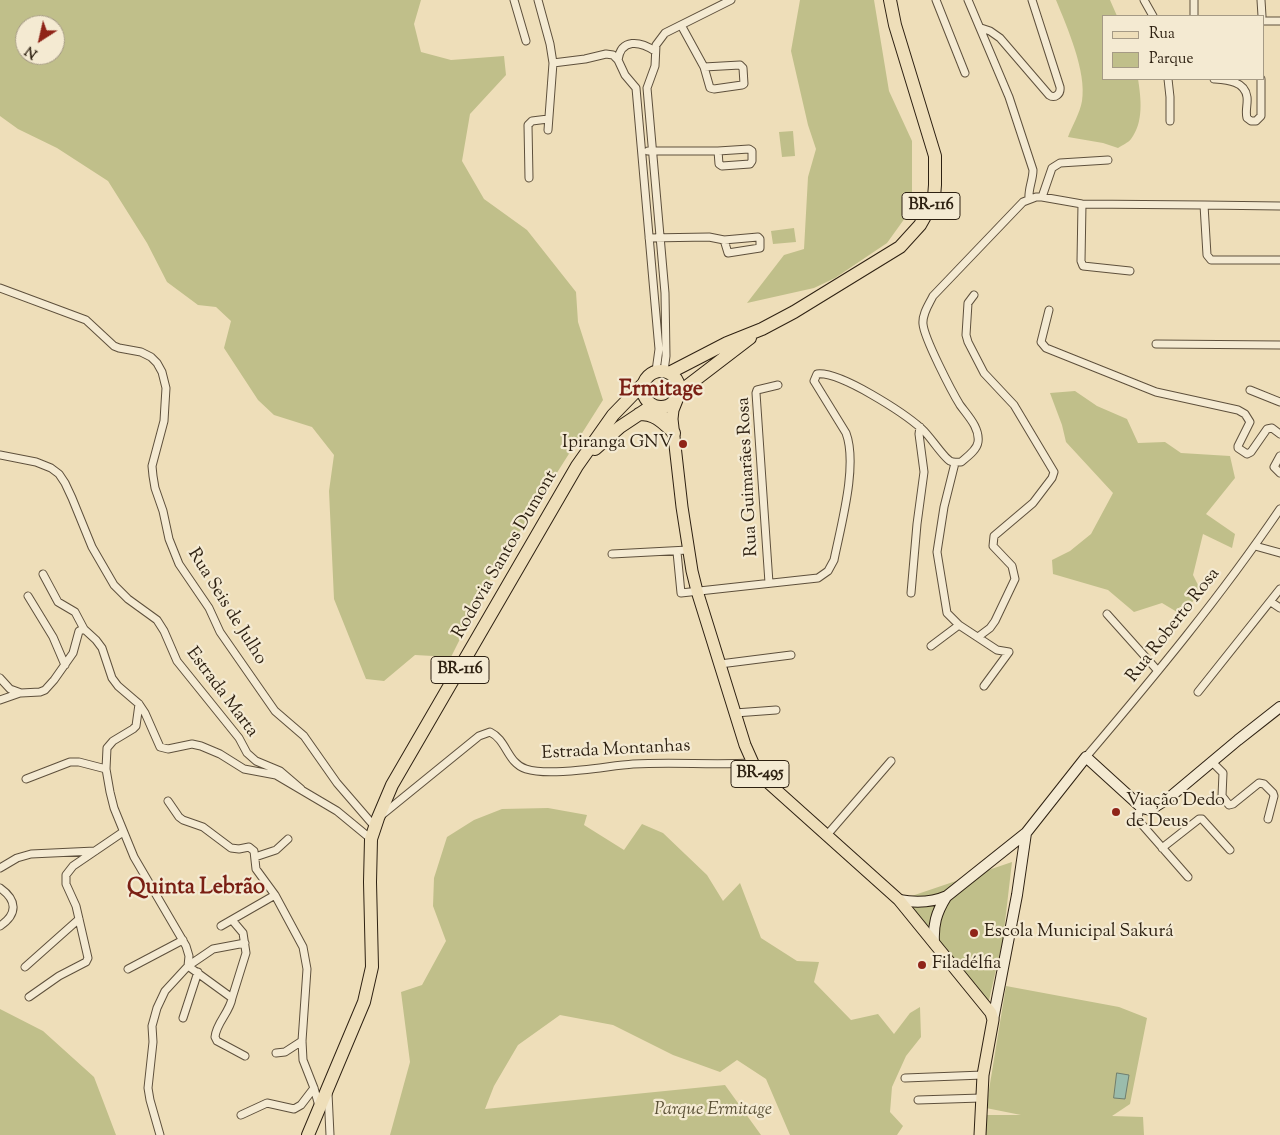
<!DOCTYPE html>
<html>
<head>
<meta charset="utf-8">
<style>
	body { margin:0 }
	#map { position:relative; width:1280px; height:1135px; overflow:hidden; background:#eedeb9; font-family:"Sorts Mill Goudy",serif }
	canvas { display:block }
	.legend { position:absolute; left:1102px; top:15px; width:162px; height:65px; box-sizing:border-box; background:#f4ead2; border:1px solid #a59a85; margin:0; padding:6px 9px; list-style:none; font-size:15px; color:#2e2112 }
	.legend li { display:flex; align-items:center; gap:10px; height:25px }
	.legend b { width:25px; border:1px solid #a59a85 }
	.north { position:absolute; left:15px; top:15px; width:50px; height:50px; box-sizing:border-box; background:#f4ead2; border:1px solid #a59a85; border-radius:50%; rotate:215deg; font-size:14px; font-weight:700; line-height:20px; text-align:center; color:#2e2112 }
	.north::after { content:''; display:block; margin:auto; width:18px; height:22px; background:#8f2418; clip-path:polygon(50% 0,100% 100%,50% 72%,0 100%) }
</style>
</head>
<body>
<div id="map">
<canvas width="1280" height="1135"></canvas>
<ul class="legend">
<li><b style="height:6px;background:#eedeb9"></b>Rua</li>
<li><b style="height:14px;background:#c0bf8a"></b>Parque</li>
</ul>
<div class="north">N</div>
</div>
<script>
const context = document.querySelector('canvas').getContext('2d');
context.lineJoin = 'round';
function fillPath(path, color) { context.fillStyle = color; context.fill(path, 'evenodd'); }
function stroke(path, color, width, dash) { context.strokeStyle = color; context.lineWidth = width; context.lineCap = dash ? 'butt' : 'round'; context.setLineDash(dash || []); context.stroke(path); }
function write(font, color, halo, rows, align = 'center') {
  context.font = font + ' "Sorts Mill Goudy",serif'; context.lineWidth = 4.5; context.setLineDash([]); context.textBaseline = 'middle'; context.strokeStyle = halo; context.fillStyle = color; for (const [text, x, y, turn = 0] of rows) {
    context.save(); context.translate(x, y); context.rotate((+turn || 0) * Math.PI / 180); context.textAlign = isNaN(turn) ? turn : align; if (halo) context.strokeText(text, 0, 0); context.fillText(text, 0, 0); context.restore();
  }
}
fillPath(new Path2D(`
	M0,0H421L414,24L421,52L451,60L504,56L506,75L470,114L462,161L484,199L527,230L576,292L578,322L603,400L491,577L451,657L415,655L384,681L366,679L334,599L329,491L334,455L312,427L274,415L258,400L224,348L231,321L216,307L198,305L167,282L147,243L108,181L57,148L18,129L0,116ZM25,25H55V55H25Z
	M800,0H874L889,91L912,141V202L905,218L887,243L835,278L814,288L747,303L784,255L804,249L808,177L816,149L808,125L791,51Z
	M1056,0H1110L1117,16H1104V79H1138C1141,98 1144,122 1131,139C1128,143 1122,145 1118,148L1103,143L1068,137C1072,126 1080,113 1082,101C1087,72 1067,27 1056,0Z
	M793,131L795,156L782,157L779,132Z
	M794,228L796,242L773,244L771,231Z
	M1075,391L1097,406L1127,419L1138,443L1165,442L1181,453L1230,456L1235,478L1206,514L1235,534L1232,548L1203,534L1193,575L1201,591L1182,615L1162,603L1134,612L1108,590L1053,574L1052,560L1070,551L1091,534L1113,493L1066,442L1062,425L1050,393Z
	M548,808L587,815L584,825L624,850L642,824L663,833L707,875L723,901L740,883L761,938L797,961L819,962L814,982L851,1020L878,1014L894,1034L910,1013L920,1007L921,1037L906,1056L892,1087L890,1112L903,1126L897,1135H790L766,1079L737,1060L720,1072L673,1055L613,1025L560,1015L518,1045L494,1086L485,1109L725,1085L761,1135H390L410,1062L401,992L422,985L446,941L433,906L434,878L447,837L474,820L502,809Z
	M1012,862L1003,939L987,1009L894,902Z
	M1006,986L1119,1007L1147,1018L1130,1104L1112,1116L1143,1117L1144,1135H983L980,1115H1021L986,1108Z
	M0,1009L43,1031L94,1077L116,1135H0Z`), '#c0bf8a');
const water = new Path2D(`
	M1117,1073L1129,1075L1125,1099L1114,1098Z`);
fillPath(water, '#9abcac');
stroke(water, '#6f7e6e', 1);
const street = new Path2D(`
	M514,0L526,41
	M538,0L550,44L553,63L585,59L606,54L613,55L618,60L625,75L636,88L658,338L659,349L656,371
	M936,0L965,73
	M968,0L1009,97L1033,170C1033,180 1028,189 1029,199
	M1144,0L1153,16
	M1261,0L1262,16
	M1194,16V0
	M1264,21H1280
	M681,25L704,67L710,88L714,89L742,85L744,84L743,68L740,65L704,67
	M981,28L990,31L1000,38L1049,95C1055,99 1061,94 1060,87L1032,0
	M618,60C621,38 640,41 655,51
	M1168,79L1170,97V121
	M1214,79C1227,80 1245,81 1247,97C1248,104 1245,111 1247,118L1251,121H1256L1261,116V79
	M548,130L553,63
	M648,151H718L719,164L722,166L750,164L752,161V151L749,149L718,151
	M529,178L528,125L532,121L548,119
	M1042,197L1052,168L1060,163L1108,160
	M1082,204L1081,261L1083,266L1130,271
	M1204,205L1280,206
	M649,238L709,237L724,240L758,237L760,239V248L728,253L724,240
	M0,288L86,320L114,346L119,348L141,352L151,357L157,363L162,372L166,388L165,404L164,421L152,466L153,476L155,488L163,511L169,539L179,564L209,608L220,632L275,711L304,736L337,783L375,827
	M974,295L968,303L966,335L968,342L984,373L1014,405L1054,472L1052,478L1033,503L994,536L993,546L1012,566L1015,579L995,621L990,628L978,637
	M1049,310L1041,342L1046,348L1156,392L1238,410L1245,414L1250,422L1238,446V448L1247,454L1251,452L1267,429L1272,428L1280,434
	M1156,344L1280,345
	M664,371L666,356L665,293L647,88L655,66L656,45L665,33L731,0
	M1250,390L1280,402
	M0,455L36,462L51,468L59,474L65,483L72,498L92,547L114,585L128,599L157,620L164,631L177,661L239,738L247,753L256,761L280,771L301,789
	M1280,456L1274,467L1280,473
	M955,463L944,507L937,552L947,613L959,625L997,650L1009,652L984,686
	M1255,546L1280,553
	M677,552L681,593L818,578L828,571L834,560C841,525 858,465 846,433L814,381L817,374C840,371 904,413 922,429C930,436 943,457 950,461C953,463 957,462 961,462C967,457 977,450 978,442C980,428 968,416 960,405C952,392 924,338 923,324C922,314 929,304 933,296L1023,202L1036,197H1042L1082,204L1204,205L1207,255L1211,260H1280
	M612,554L688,550
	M43,574L58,602L75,612L84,629L96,640L102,648L112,678L118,686L139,704L145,713L160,747L168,749L192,744L201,746L220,754L244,769L276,775L337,811L371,839
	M769,583L756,393L757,390L778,385
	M911,593L917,524L924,472L919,434L920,427
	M28,596L53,637L65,665
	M1271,602L1280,608
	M1107,614L1158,671
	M931,646L959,625
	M720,664L791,655
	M0,678L10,689L21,693L40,692L45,690L54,680L73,653L79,631L84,629
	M1198,692L1280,589
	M0,700L20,693
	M139,704L136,726L133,729L113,741L107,748L106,769L110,792L114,808L134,857L186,946L189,956L188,966L165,991L157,1008L152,1026L153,1042L148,1088L150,1100L160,1135
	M735,713L776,710
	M1086,757C1154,677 1221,596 1280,509
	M1212,762L1223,773L1222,796L1229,805L1233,804L1259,783L1264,784L1273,793L1274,796L1268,819
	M26,779L70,762H79L106,769
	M168,801L179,817L183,820L203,827L231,848L239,849L249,847L254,851L256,869L275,895L303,947L307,969L302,1041L303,1060L314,1088L319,1106
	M1142,808L1139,812L1138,820L1188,877
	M383,814L479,736L490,732C507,740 507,763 526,769C551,777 606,766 633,764C673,762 713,765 753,763
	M827,835L891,761
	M1162,848L1199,819H1202L1230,850
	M255,857L276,850L288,839
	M0,868L17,858L31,854L95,851
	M0,888C17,900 18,914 0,926
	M221,926L275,895
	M25,967L79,919
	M128,969L183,940
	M29,997L59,976L86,962L88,958L76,906L66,884V875L73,866L123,832
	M232,998L246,953L243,933L232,920
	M183,1018L198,972
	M276,1053L285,1052L302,1041
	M245,1056L217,1041L215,1037C216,1023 230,1012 232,998L188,966L213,949L245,943
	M905,1078L983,1075
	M328,1093L330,1135
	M918,1100L981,1098
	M241,1115L267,1103L294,1109L301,1105L314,1088`);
const secondary = new Path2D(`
	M899,900C916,903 931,903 947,896L1026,833
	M934,943C933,925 936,913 946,897
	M993,1020L1017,895L1026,833L1086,757L1142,808L1150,810L1170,797L1238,740L1280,707`);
const primary = new Path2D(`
	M679,395L673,410L672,419L682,507L692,571L697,591L745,745L753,763L764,779L899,900L991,1013L993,1020L983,1075L980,1135
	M657,407L669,426`);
const highway = new Path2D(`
	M643 389a18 18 0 1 1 36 0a18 18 0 1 1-36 0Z
	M669,373L727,343L762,329L794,312L900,247L920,225L929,209L934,197L935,185V156L895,25L890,0
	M679,395L686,387L750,338
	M639,414C656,414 662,422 674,433
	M595,449L620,427L653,405
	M308,1135L364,1002L372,967L370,882L371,839L378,818L392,785L577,466L613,415L644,383`);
stroke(street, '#5e503c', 9);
stroke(secondary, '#2e2112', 12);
stroke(primary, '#2e2112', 13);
stroke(highway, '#2e2112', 14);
stroke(street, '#f4ead2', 7);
stroke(secondary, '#f4ead2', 10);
stroke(primary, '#eedeb9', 11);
stroke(highway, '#eedeb9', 12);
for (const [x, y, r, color] of [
	[683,444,5,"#8f2418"],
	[1116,812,5,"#8f2418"],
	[974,933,5,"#8f2418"],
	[922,965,5,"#8f2418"]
]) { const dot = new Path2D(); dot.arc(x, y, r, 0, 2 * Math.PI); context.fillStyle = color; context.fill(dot); stroke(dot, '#f4ead2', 2); }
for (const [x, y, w] of [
	[931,206,58],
	[460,670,58],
	[760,774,58]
]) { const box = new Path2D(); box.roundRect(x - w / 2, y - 13.5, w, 27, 4); context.fillStyle = '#f4ead2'; context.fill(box); stroke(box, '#2e2112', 1); }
write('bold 16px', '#2e2112', null, [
	["BR-116",931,206],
	["BR-116",460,670],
	["BR-495",760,774]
]);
write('18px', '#2e2112', '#f4ead2', [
	["Ipiranga GNV",673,444,"right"],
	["Viação Dedo",1126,802],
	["de Deus",1126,823],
	["Escola Municipal Sakurá",984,933],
	["Filadélfia",932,965]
], 'left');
write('18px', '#2e2112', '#f4ead2', [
	["Rua Guimarães Rosa",749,477,-93],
	["Rodovia Santos Dumont",506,555,-60],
	["Rua Seis de Julho",226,607,58],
	["Rua Roberto Rosa",1174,626,-52],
	["Estrada Marta",221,693,53],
	["Estrada Montanhas",616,751,-3]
]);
write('italic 18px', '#5a5036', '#f4ead2', [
	["Parque Ermitage",713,1111]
]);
write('bold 22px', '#7a1f14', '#f4ead2', [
	["Ermitage",661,391],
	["Quinta Lebrão",196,889]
]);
</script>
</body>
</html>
